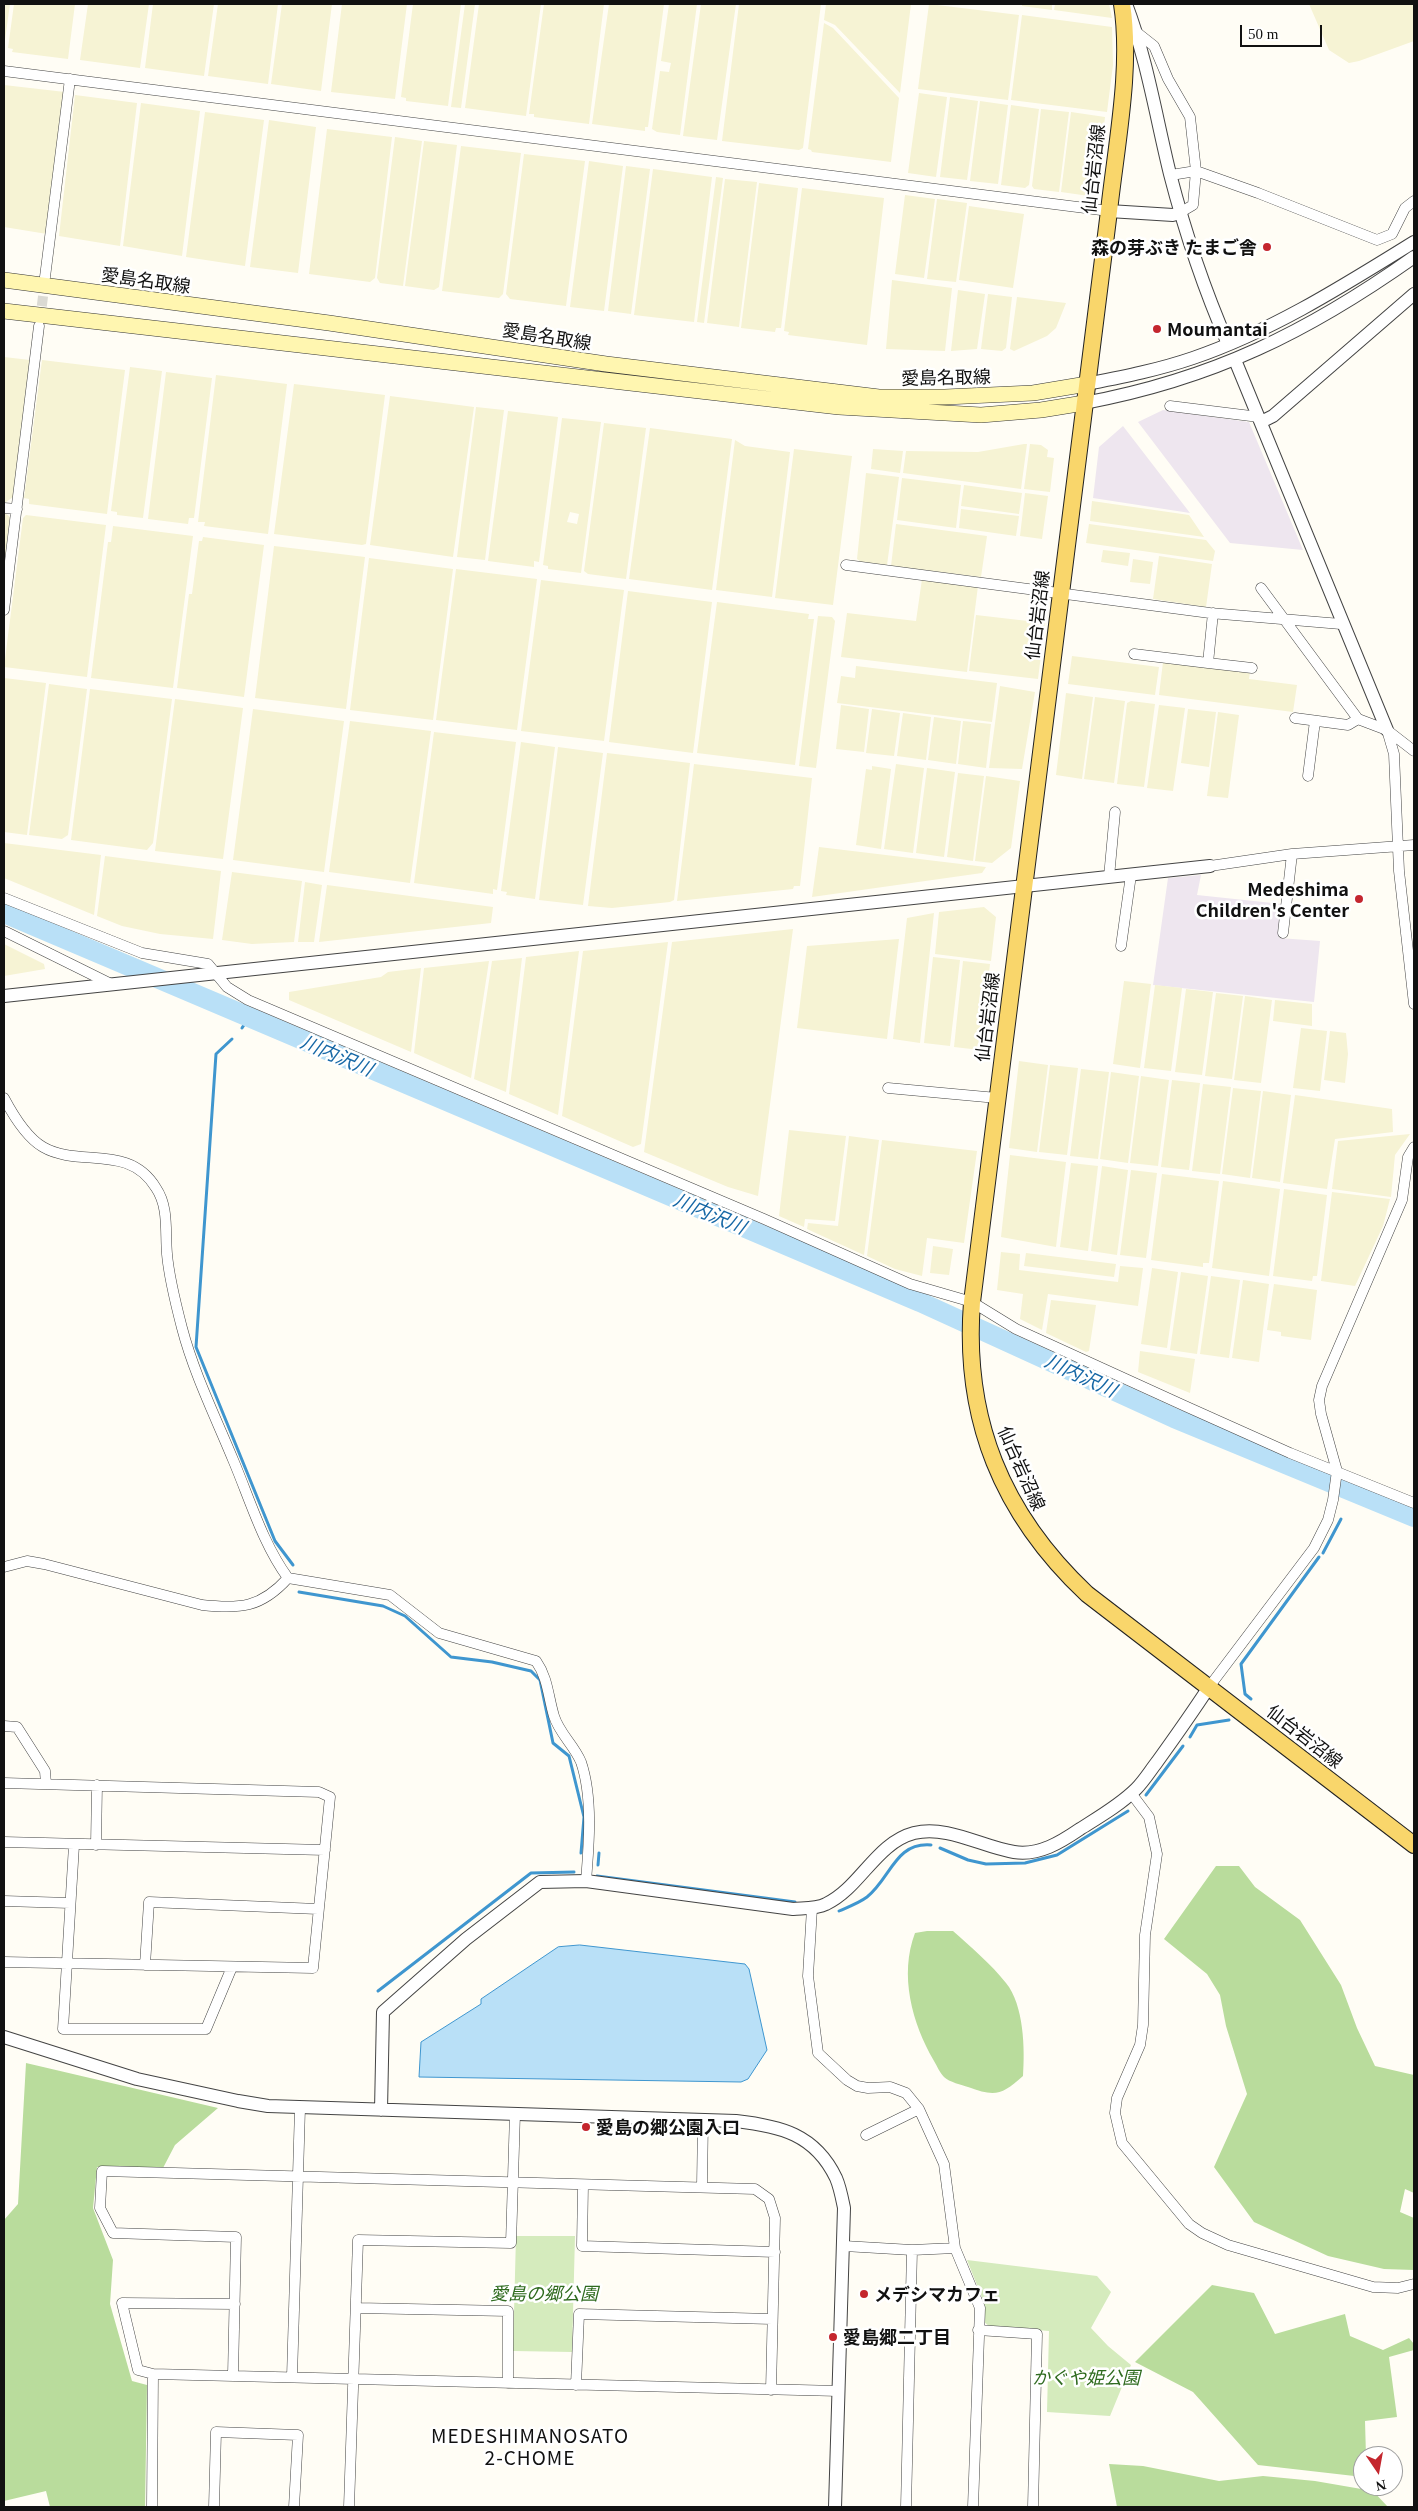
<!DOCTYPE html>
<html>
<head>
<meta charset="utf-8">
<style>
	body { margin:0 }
	#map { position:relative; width:1418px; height:2511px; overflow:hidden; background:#fffdf5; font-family:Georgia,serif }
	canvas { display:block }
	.frame { position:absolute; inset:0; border:5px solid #111; pointer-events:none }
	.north { position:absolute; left:1353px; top:2446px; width:50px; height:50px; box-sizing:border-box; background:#fff; border:1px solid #a0a0a0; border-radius:50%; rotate:168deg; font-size:14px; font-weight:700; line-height:20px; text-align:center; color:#111 }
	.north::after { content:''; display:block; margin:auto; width:18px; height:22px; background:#c4262e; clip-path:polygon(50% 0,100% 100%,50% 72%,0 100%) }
	.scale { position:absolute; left:1240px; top:25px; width:82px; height:22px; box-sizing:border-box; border:2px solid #111; border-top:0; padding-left:6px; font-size:15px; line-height:18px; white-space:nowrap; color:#111; -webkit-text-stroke:4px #fff; paint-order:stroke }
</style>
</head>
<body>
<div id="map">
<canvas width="1418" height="2511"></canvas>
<div class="frame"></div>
<div class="north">N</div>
<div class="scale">50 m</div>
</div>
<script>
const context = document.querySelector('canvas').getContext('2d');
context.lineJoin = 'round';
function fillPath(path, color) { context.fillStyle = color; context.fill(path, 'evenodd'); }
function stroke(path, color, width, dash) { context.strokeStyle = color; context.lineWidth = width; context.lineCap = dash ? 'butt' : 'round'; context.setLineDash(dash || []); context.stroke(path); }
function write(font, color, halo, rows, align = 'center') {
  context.font = font + ' Georgia,"Noto Sans JP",serif'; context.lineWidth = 5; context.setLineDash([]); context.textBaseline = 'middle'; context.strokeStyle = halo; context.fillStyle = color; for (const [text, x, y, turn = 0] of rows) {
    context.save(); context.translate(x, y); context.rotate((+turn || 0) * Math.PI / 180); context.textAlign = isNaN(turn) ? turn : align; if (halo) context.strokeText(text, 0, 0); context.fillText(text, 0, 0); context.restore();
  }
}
fillPath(new Path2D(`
	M1163,410L1249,422L1303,550L1230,543L1138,422Z
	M1123,426L1190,513L1093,498L1099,447Z
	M1201,875L1197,895L1282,904L1279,938L1320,941L1314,1002L1153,985L1168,878Z`), '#eee6ef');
fillPath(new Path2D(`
	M4,4H10L4,47Z
	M14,4H75L68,59L12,52L13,49L8,48Z
	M88,4H149L140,68L80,60Z
	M153,4H214L204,76L145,68Z
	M218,4H278L268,84L208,76Z
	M282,4H332L321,91L271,84Z
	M342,4H407L395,99L331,92Z
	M413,4H461L448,106L406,101V98L401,97Z
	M465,4H475L461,108L451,107Z
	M479,4H541L526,116L465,108Z
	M544,4H604L589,124L534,117V114H529Z
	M609,4H664L648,127H645V131L592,124Z
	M669,4H697L680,135L657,132L652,129L660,71L669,72L671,63L661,61Z
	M701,4H736L717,140L683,136Z
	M739,4H821L803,148L799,150L722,141Z
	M826,4H911L900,93L835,25L824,20Z
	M929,4L1019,15L1008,100L918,89Z
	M1022,4H1052V10L1022,6Z
	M1055,4H1109L1112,18L1054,10Z
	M1309,4H1414V41L1359,61L1349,63L1329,50Z
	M1022,15L1112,27L1113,65L1107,112L1011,100Z
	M824,23L833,28L899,98L891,162L812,152L811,150L808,149Z
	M4,85L65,92L47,234L4,227Z
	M919,93L947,97L936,177L908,173Z
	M75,95L137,103L120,246L59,236Z
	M950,97L978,101L967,180L940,177Z
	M980,101L1008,105L998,184L970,181Z
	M141,103L200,111L182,256L123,246Z
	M1011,105L1039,109L1029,185L1025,188L1001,185Z
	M1041,109L1069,112L1059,192L1034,189L1032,186Z
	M205,112L264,120L245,266L186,257Z
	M1071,112L1105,117L1096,197L1061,192Z
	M269,120L316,127L298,273L250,267Z
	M327,129L392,137L375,278L370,282L309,274Z
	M395,137L422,141L403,286L380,283L377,278Z
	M424,141L457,145L439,287L434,290L405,286Z
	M461,146L521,153L503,294L499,298L442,291Z
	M524,154L585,161L566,306L510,299L506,294Z
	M589,161L623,166L604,311L570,307Z
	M626,166L650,169L631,314L608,311Z
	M653,169L712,177L694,322L634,315Z
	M716,177L723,178L704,323L697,322Z
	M725,179L757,182L739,327L707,323Z
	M759,183L798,188L781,328H776L775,332L741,328Z
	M802,188L884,198L867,345L788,335L789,332L784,331Z
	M905,195L935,199L924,278L895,274Z
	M937,199L967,203L956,282L927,279Z
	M969,206L1024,214L1013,288L959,280Z
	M892,280L952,288L945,351L886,349Z
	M958,290L985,294L977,349L951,351Z
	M988,294L1012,297L1006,348L1002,351L981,349Z
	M1017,297L1066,303L1056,328L1047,336L1014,351L1010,349Z
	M4,357L30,360L13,497L6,502H4Z
	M42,360L125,370L107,514L29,504V499L24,498Z
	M130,367L162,371L143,518L117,515V512L111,511Z
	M166,372L212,378L194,518H189L188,524L148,519Z
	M216,375L287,384L268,534L204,526L205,522H198Z
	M294,384L385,395L366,544L362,545L274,534Z
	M390,396L474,407L453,557L370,545Z
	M476,407L504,410L485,560L457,557Z
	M508,411L558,417L539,562L534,561V567L488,561Z
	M562,418L601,422L581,573L548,569V566L543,565ZM570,512L579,514L577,524L567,522Z
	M604,423L646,428L626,579L588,574L584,571Z
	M650,428L732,439L712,590L629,579Z
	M735,440L745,446L790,452L772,597L716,590Z
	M1024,444H1027L1021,489L903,473L906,451L978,452Z
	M1030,444L1041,445L1048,450L1047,457L1054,458L1050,492L1024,489Z
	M794,449L852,456L833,605L775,598Z
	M873,449L903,451L900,473L871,469Z
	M866,473L899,477L887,565L861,562L857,559Z
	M902,478L961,485L956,528L897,520Z
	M964,485L1022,493L1019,514L961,506Z
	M1025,493L1048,496L1042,539L1020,536Z
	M1092,501L1189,515L1204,537L1090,521Z
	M961,509L1019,516L1016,536L959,528Z
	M4,512L10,517L4,566Z
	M26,515L106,525L87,677L4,667L23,518Z
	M896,524L987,536L981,577L891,566Z
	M1089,524L1206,540L1215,551L1213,561L1086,543Z
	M113,526L193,536L173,688L91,678L108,542H111Z
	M203,537L264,545L244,697L177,688L189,594H192L199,541H202Z
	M274,546L365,557L346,709L255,698Z
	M1103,550L1130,553L1128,566L1101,562Z
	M1159,556L1212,564L1206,607L1153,599Z
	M369,558L453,569L433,720L350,710Z
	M1133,559L1153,562L1150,584L1130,582Z
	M456,569L537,579L517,730L436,720Z
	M922,579L978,586L967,672L841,657L847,613L916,621Z
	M541,580L624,590L604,741L521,731Z
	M628,591L712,602L693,753L609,742Z
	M717,602L809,614L808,619H814L795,765L697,753Z
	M976,615L1045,623L1038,679L969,671Z
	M818,616L832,617L835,621L816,768L799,766Z
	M1072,656L1159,667L1155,695L1068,684Z
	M1163,662L1250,672L1249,679L1297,685L1293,712L1159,695Z
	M856,666L997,683L992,722L837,703L841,676L855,678Z
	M4,678L46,683L27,835L4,832Z
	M49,684L87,689L68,835L62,839L29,835Z
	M1000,686L1035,692L1022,769L989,768Z
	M90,689L172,699L153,843L147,850L71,840Z
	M1066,693L1093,697L1082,779L1056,775Z
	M1095,697L1125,701L1114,783L1084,779Z
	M175,699L243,708L223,859L155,851Z
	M1131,701L1155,704L1144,787L1117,784L1127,703Z
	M841,705L869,709L864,752L836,749Z
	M1159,705L1185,708L1173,791L1147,788Z
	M253,709L344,721L324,872L233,860Z
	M872,709L900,713L894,756L866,753Z
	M1188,709L1216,712L1209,767L1181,763Z
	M1218,712L1239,715L1228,798L1207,796Z
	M903,713L931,717L926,760L897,756Z
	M934,717L961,721L956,764L928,760Z
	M350,721L431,731L410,883L329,872Z
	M963,721L991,724L986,768L958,764Z
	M434,732L516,742L497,890L493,889V894L414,883Z
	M521,742L555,747L535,899L506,895L507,892L501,891Z
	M558,747L603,753L583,905L539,900Z
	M607,753L690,763L674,900L670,902L612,908L588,906Z
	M694,764L812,778L800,886H794L793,889L677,901Z
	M896,764L924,768L913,853L884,849Z
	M872,766L891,769L881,849L856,845L866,769L872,770Z
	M927,768L955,772L944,857L916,853Z
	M958,773L984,776L973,861L947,857Z
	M986,776L1020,781L1011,848L992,863L975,861Z
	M4,843L101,855L94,915L4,878Z
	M819,847L986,867L982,873L812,897Z
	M105,856L221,871L213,939L160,934L122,926L97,916Z
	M232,872L302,881L294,942L252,944L222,940Z
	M305,882L322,885L314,942H298Z
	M327,885L493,907L491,923L319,942Z
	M984,907L996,917L991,961L935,954L939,912Z
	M934,913L920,1043L893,1039L907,918Z
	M793,929L758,1196L728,1187L644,1152L672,942Z
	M899,939L887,1039L797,1028L807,946Z
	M668,942L641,1144L633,1147L562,1116L583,951Z
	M4,944L44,964L45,969L4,976Z
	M579,951L558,1115L509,1094L526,957Z
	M933,957L960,960L950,1046L924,1043Z
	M522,958L506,1092L474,1079L492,961Z
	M489,961L471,1078L414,1053L424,968Z
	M963,961L990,964L980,1050L954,1047Z
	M421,968L411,1052L289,1000V992L381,977L388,972Z
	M1124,981L1151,984L1140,1068L1113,1064Z
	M1155,985L1182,988L1171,1071L1144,1068Z
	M1186,989L1213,992L1202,1075L1175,1072Z
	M1216,993L1243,996L1232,1079L1205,1076Z
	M1245,996L1272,1000L1261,1083L1234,1080Z
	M1275,1000L1312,1004V1026L1273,1021Z
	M1301,1028L1327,1031L1320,1091L1293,1088Z
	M1330,1031L1346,1033L1348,1054L1345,1083L1324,1080Z
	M1019,1061L1048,1065L1037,1152L1009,1148Z
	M1050,1065L1078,1068L1067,1155L1039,1152Z
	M1081,1069L1109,1072L1098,1159L1070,1156Z
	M1111,1072L1139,1076L1128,1163L1100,1159Z
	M1141,1076L1169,1080L1158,1166L1130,1163Z
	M1172,1080L1200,1083L1189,1170L1161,1167Z
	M1203,1084L1231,1087L1220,1174L1192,1171Z
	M1233,1088L1261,1091L1250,1178L1222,1174Z
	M1263,1091L1291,1095L1280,1182L1252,1178Z
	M1295,1095L1392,1109L1393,1132L1335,1139L1327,1189L1283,1183Z
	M789,1130L846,1136L835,1221L805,1219L804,1227L779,1216Z
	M1410,1134L1395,1155L1391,1197L1332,1189L1338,1141Z
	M849,1136L879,1140L864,1255L807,1229L808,1223L838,1226Z
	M882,1140L977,1151L964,1243L927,1238L922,1276L895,1269L867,1256Z
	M1010,1155L1066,1162L1056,1247L1001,1237Z
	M1071,1163L1098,1166L1088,1251L1060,1247Z
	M1102,1166L1128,1170L1117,1255L1091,1251Z
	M1131,1170L1157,1173L1146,1258L1120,1255Z
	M1162,1174L1219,1181L1209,1263H1203V1267L1151,1260Z
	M1223,1181L1280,1189L1269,1276L1212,1268Z
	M1284,1189L1327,1195L1317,1276H1313L1312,1281L1273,1276Z
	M1332,1192L1390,1199L1383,1226L1355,1286L1321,1281Z
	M933,1246L953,1249L949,1275L930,1273Z
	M1001,1252L1020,1254L1019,1270L1118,1282L1120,1266L1143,1268L1138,1306L1048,1294L1042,1330L1020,1319L1023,1294L997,1290Z
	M1026,1253L1116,1264L1114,1277L1024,1266Z
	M1152,1268L1178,1272L1167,1348L1141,1344Z
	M1181,1272L1208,1276L1197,1354L1170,1350Z
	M1211,1276L1240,1280L1229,1358L1200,1354Z
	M1243,1280L1269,1284L1259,1362L1232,1358Z
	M1274,1284L1317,1290L1311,1340L1281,1336V1332L1267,1330Z
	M1051,1300L1096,1305L1089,1351L1086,1352L1046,1333Z
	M1140,1351L1195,1359L1190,1393L1138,1372Z`), '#f6f3d4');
fillPath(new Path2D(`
	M516,2236H575L572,2352L513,2351Z
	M967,2260L1097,2276L1111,2292L1091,2328L1108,2346L1131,2365L1110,2416L1047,2412L1049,2331L989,2326L984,2322L983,2300Z`), '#d5ebbd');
fillPath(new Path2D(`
	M1216,1866H1239L1255,1887L1300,1920L1341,1985L1357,2028L1375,2066L1414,2075V2193L1405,2189L1400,2212L1414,2218V2270L1384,2269L1328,2256L1254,2222L1214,2167L1247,2094L1226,2026L1220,1995L1207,1974L1164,1939Z
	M927,1931H953C971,1947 991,1964 1006,1983C1024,2005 1025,2049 1023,2076C1002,2095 995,2097 968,2087C962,2085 949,2082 944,2077C940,2073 937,2066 934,2061C912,2023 899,1975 915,1933Z
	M26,2063L218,2108L175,2145L163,2168L97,2167L93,2208L113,2260L110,2304L132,2381L147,2385L145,2507H50L46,2491L4,2501V2220L18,2204Z
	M1212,2285L1254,2293L1275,2334L1345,2314L1350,2336L1383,2350L1409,2338L1414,2344V2350L1389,2357L1397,2417L1365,2421L1366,2456H1363V2477L1258,2465L1193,2392L1135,2362Z
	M1109,2464L1143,2466L1219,2481L1263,2476L1315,2481L1373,2491L1388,2507H1117Z`), '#b9dc9c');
const water = new Path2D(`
	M580,1945L745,1964L749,1969L767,2050L748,2079L741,2082L419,2077L421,2042L481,2004V1999L558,1947Z`);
fillPath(water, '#b9e0f7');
stroke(water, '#3f96cf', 1);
stroke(new Path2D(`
	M242,1028L249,1017
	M232,1039L216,1054L196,1347L275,1541L293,1565
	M1345,1495V1489
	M1323,1553L1341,1519
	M299,1592L383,1606L405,1616L451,1657L492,1662L531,1671L540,1680L553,1743L569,1756L584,1817L581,1853
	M1251,1699L1245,1694L1241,1664L1319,1557
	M1190,1737L1197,1725L1229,1720
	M1146,1795L1183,1746
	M940,1848L968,1860L986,1864L1025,1863L1057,1855L1128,1811
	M598,1865L599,1853
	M597,1876L795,1902
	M839,1911C848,1907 859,1903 867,1897C891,1878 895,1842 931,1845
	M378,1991L531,1873L574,1872`), '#3f96cf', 3);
stroke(new Path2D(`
	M4,913L920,1302L1174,1418L1414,1517`), '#b9e0f7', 20);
stroke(new Path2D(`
	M40,321L45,280`), '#dbdad3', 10, [10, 5]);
const minor = new Path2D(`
	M1135,31L1154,46L1168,79L1190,117L1196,171L1193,205L1181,212
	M4,71L1109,211
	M1171,175L1196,171L1258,193L1377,240L1392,234L1405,208L1414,201
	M45,277L70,79
	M1170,406L1259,417
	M4,508L17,509
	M846,565L1210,613L1341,624
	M1261,588L1358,719
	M4,610L39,326
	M1213,613L1208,663L1252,668
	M1134,654L1208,663
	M1295,718L1348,725L1358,719L1387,730L1414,751
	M1387,730L1394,754L1399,871L1414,1004
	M1308,776L1315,721
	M1210,866L1292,854L1414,845
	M1109,877L1115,812
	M4,898L142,953L208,964L227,987L248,1000L764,1219L910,1284L972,1302L1016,1329L1185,1406L1290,1453L1414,1503
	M4,931L113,985
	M1283,933L1292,854
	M1121,946L1131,875
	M888,1088L997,1098
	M4,1098C13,1115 26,1137 43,1147C79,1168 129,1143 156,1188C169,1207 165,1232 167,1254C169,1278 176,1305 182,1328C194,1374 216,1418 234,1462C250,1500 263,1544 288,1578L390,1595L439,1633L536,1661C548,1678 548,1696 554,1716C559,1733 574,1745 581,1762C593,1797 589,1845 586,1881
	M4,1567L27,1561L44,1564L202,1605C240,1609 261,1608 288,1578
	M1209,1687L1314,1548L1328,1520L1333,1500L1337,1471L1321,1414L1319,1400L1322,1386L1402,1200L1408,1157L1414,1147
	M4,1726L17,1727L45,1771L46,1784
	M4,1783L319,1792L330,1797L313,1968L4,1962
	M1131,1793L1149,1817L1157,1854L1145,1935L1143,2025L1140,2045L1117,2098L1115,2113L1122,2143L1189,2224L1202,2233L1228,2245L1373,2287L1398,2288L1414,2284
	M4,1842L325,1850
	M74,1845L63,2029H206L232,1967
	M96,1845L97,1785
	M4,1901L70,1903
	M812,1908L808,1976L818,2053L847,2080L857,2086L868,2088L890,2087L906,2093L919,2109L944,2164L955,2248L980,2308L973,2507
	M145,1965L149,1902L318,1909
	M866,2135L919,2109
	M583,2185L582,2246L775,2252
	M702,2186L703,2120
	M844,2246L912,2250L955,2248
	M357,2308L508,2311V2383
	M978,2330L1037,2334L1033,2507
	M153,2374L839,2391
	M233,2375L236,2237L113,2233L100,2208L102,2171L755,2189L769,2199L775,2218L771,2390
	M292,2377L300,2108
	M576,2385L579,2314L772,2319
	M152,2507L153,2374L138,2370L122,2303L235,2304
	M214,2507L216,2432L298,2435L294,2507
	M349,2507L358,2240L511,2243L515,2113
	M906,2507L912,2250`);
const tertiary = new Path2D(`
	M1126,4C1147,59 1156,117 1170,174C1185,232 1204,289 1228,344
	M1109,211L1173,215L1181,212
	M1235,360L1387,730
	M1087,384C1122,377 1158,370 1193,358C1272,331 1343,286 1414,242
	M1084,403C1213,379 1308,332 1414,257
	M1261,422L1273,416L1414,294
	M4,996L1210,866
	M4,2037L137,2079L238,2101L268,2106L736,2121C780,2126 815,2134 836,2178C840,2187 842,2198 844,2208L835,2507
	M381,2110L383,2012L466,1939L540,1882L586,1881L793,1909C803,1908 816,1909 826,1904C860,1888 876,1843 914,1833C948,1825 982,1847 1014,1852C1039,1856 1061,1842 1080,1829C1099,1817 1120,1805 1136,1789C1144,1781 1150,1771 1157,1762C1175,1737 1192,1713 1209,1687`);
const secondary = new Path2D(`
	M4,280L329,323L606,364L879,397H945L1033,393L1087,384
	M4,311L839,407L981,415L1041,410L1084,403`);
const primary = new Path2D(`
	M1122,4C1132,68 1116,146 1109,211L972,1302C963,1419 1002,1514 1087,1594L1414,1845`);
stroke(minor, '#444', 11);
stroke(tertiary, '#444', 14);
stroke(secondary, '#333', 16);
stroke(primary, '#222', 18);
stroke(minor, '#fff', 10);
stroke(tertiary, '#fff', 12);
stroke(secondary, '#fff6b0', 15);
stroke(primary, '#f9d66b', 16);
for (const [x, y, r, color] of [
	[1267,247,5,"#c4262e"],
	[1157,329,5,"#c4262e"],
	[1359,899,5,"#c4262e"],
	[586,2127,5,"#c4262e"],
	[864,2294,5,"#c4262e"],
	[833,2337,5,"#c4262e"]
]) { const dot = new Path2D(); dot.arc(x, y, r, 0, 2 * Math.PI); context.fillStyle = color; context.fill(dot); stroke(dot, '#fff', 2); }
write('18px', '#111', '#fff', [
	["仙台岩沼線",1093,169,-84],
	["愛島名取線",146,280,8],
	["愛島名取線",547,336,9],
	["愛島名取線",946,377,-1],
	["仙台岩沼線",1037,615,-83],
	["仙台岩沼線",987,1017,-83],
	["仙台岩沼線",1022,1468,66],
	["仙台岩沼線",1305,1736,38]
]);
write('bold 18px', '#111', '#fff', [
	["森の芽ぶき たまご舎",1257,247,"right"],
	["Moumantai",1167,329],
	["Medeshima",1349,889,"right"],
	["Children's Center",1349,910,"right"],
	["愛島の郷公園入口",596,2127],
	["メデシマカフェ",874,2294],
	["愛島郷二丁目",843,2337]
], 'left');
write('italic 18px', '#2f6b1f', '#fff', [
	["愛島の郷公園",544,2293],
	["かぐや姫公園",1086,2377]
]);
write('italic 19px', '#1768a6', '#fff', [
	["川内沢川",337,1055,23],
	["川内沢川",710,1213,23],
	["川内沢川",1081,1375,25]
]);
context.letterSpacing = '1px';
write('19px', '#111', '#fff', [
	["MEDESHIMANOSATO",530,2436],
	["2-CHOME",530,2458]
]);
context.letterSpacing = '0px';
</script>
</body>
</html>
